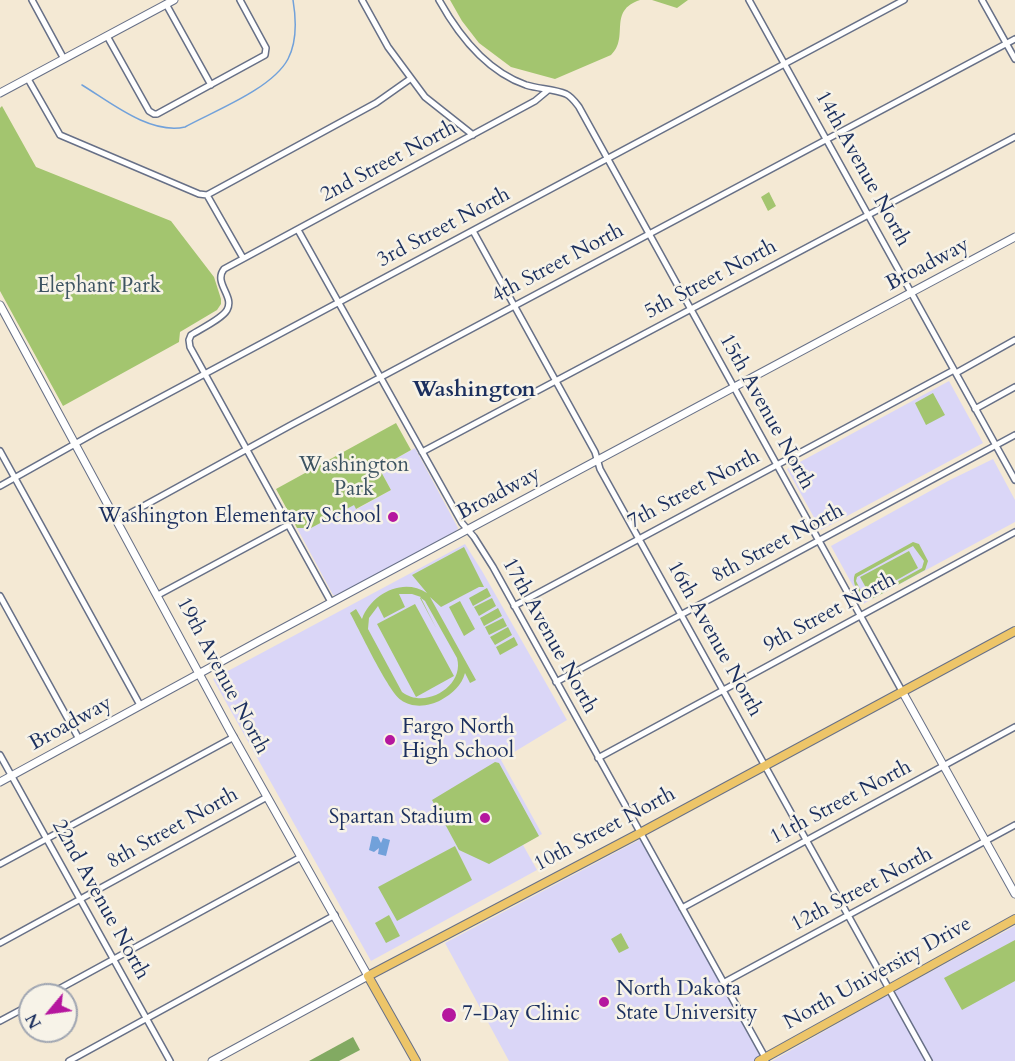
<!DOCTYPE html>
<html>
<head>
<meta charset="utf-8">
<style>
	body { margin:0 }
	#map { position:relative; width:1015px; height:1061px; overflow:hidden; background:#f4e9d4; font-family:Cardo,serif }
	canvas { display:block }
	.north { position:absolute; left:18px; top:983px; width:60px; height:60px; box-sizing:border-box; background:#f7f3e8; border:2px solid #9fa5b1; border-radius:50%; rotate:241deg; font-size:16px; font-weight:700; line-height:24px; text-align:center; color:#1b2f5e }
	.north::after { content:''; display:block; margin:auto; width:21px; height:27px; background:#b5179e; clip-path:polygon(50% 0,100% 100%,50% 72%,0 100%) }
</style>
</head>
<body>
<div id="map">
<canvas width="1015" height="1061"></canvas>
<div class="north">N</div>
</div>
<script>
const context = document.querySelector('canvas').getContext('2d');
context.lineJoin = 'round';
function fillPath(path, color) { context.fillStyle = color; context.fill(path, 'evenodd'); }
function stroke(path, color, width, dash) { context.strokeStyle = color; context.lineWidth = width; context.lineCap = dash ? 'butt' : 'round'; context.setLineDash(dash || []); context.stroke(path); }
function write(font, color, halo, rows, align = 'center') {
  context.font = font + ' Cardo,serif'; context.lineWidth = 5; context.setLineDash([]); context.textBaseline = 'middle'; context.strokeStyle = halo; context.fillStyle = color; for (const [text, x, y, turn = 0] of rows) {
    context.save(); context.translate(x, y); context.rotate((+turn || 0) * Math.PI / 180); context.textAlign = isNaN(turn) ? turn : align; if (halo) context.strokeText(text, 0, 0); context.fillText(text, 0, 0); context.restore();
  }
}
fillPath(new Path2D(`
	M949,381L983,443L821,530L787,469Z
	M415,448L458,528L456,531L337,596L333,595L297,528H311L354,504L357,509L391,490L379,468Z
	M993,459L1015,500V522L863,604L831,546L948,481Z
	M465,544L482,571L567,720L501,760L542,834L523,845L537,870L371,961L213,679Z
	M641,839L763,1061H509L445,943Z
	M1015,926V1061H772L888,995Z`), '#dad6f7');
fillPath(new Path2D(`
	M450,0H640C607,11 630,37 611,55L555,79L511,67L479,43L462,21Z
	M652,0H688L677,8Z
	M2,106L36,167L171,221L214,277L221,299V304L217,310L180,332L179,342L63,406L0,291V108Z
	M769,192L776,206L768,211L761,197Z
	M933,393L945,415L926,425L915,403Z
	M396,423L411,450L379,468L391,490L356,509L354,505L311,528H297L276,489Z
	M913,542L919,544L928,561L925,570L874,598L864,599C858,592 851,583 855,574ZM913,546L924,561L922,568L871,596L863,595L856,581L857,577Z
	M464,547L484,587H479L441,607L430,597L476,680L470,683L465,673C462,685 452,694 441,700C430,706 413,709 401,700C388,691 360,631 350,613L356,609L362,619C371,594 403,577 427,593L412,575ZM399,594H412L421,597L420,598L436,628L421,598L425,601L457,658C465,686 425,710 402,692L368,629L369,618L378,606L384,618L405,607Z
	M909,551L918,568L870,595L860,577Z
	M487,588L491,596L473,606L469,598Z
	M492,598L496,606L479,616L474,607Z
	M460,601L475,629L464,636L449,607Z
	M415,604L454,676L416,697L377,624Z
	M498,608L502,616L484,626L480,618Z
	M503,618L507,626L489,635L485,627Z
	M508,627L512,635L495,645L490,637Z
	M514,637L518,645L500,655L496,647Z
	M495,762L499,763L539,836L489,864L459,850L432,800Z
	M455,846L472,880L397,921L378,887Z
	M389,915L400,936L386,943L375,923Z
	M621,933L629,948L619,953L611,939Z
	M1015,940V981L962,1010L944,978Z`), '#a3c56f');
fillPath(new Path2D(`
	M353,1037L360,1050L339,1061H309Z`), '#82aa62');
fillPath(new Path2D(`
	M372,836L378,837L381,843L383,838L390,840L386,856L378,854L379,848L374,852L369,850Z`), '#71a1da');
stroke(new Path2D(`
	M82,85C110,102 150,135 185,127C214,111 272,89 288,59C297,42 296,18 293,0`), '#71a1da', 1.5);
const minor = new Path2D(`
	M32,0L64,59
	M362,0L388,47L425,97L473,135
	M439,0C459,36 486,71 526,85C539,89 554,89 566,94C572,97 576,103 579,107L902,691
	M749,0L1015,480
	M982,0L1015,59
	M166,4L211,85
	M107,36L149,111L154,114H157L265,55L266,48L240,0
	M28,79L60,135L199,194L207,195
	M207,195L376,103L410,79
	M207,195L243,258
	M298,230L462,523L474,537L493,567L766,1059
	M473,231L595,452L600,469L929,1061
	M956,373L1015,340
	M975,409L1015,387
	M0,451L140,705
	M422,452L1015,137
	M0,486L98,431L904,0
	M118,520L291,425L1015,39
	M158,595L288,525
	M0,596L79,739
	M331,602L190,347L189,340L191,335C200,329 222,319 227,310C235,296 213,283 224,269L535,101L547,91
	M514,606L954,370
	M556,682L1015,435
	M0,755L170,1061
	M598,758L1015,532
	M0,864L234,737
	M682,908L1015,727
	M0,943L267,797
	M723,983L1015,825
	M48,995L301,857
	M0,1021L30,1005
	M69,1061L335,915`);
const tertiary = new Path2D(`
	M0,93L174,0
	M0,305L230,731L368,976L212,1061
	M902,691L1015,894
	M0,782L259,641L1015,237`);
const primary = new Path2D(`
	M416,1061L368,976L640,833L1015,631
	M759,1061L1015,919`);
stroke(minor, '#677087', 8);
stroke(tertiary, '#677087', 9);
stroke(primary, '#677087', 10);
stroke(minor, '#fff', 5);
stroke(tertiary, '#fff', 7);
stroke(primary, '#edc569', 8);
for (const [x, y, r, color] of [
	[393,517,6,"#b5179e"],
	[390,740,6,"#b5179e"],
	[485,818,6,"#b5179e"],
	[604,1002,6,"#b5179e"],
	[449,1015,8,"#b5179e"]
]) { const dot = new Path2D(); dot.arc(x, y, r, 0, 2 * Math.PI); context.fillStyle = color; context.fill(dot); stroke(dot, '#f7f3e8', 2); }
write('21px', '#1b2f5e', '#f7f3e8', [
	["2nd Street North",389,162,-28],
	["14th Avenue North",862,169,61],
	["3rd Street North",444,228,-28],
	["4th Street North",558,264,-28],
	["Broadway",928,265,-28],
	["5th Street North",711,280,-28],
	["15th Avenue North",766,412,61],
	["7th Street North",694,490,-28],
	["Broadway",499,494,-28],
	["8th Street North",778,544,-28],
	["9th Street North",830,613,-28],
	["17th Avenue North",549,636,61],
	["16th Avenue North",714,639,61],
	["19th Avenue North",222,676,62],
	["Broadway",71,724,-29],
	["11th Street North",841,803,-28],
	["8th Street North",173,829,-29],
	["10th Street North",605,830,-28],
	["12th Street North",862,890,-28],
	["22nd Avenue North",100,900,61],
	["North University Drive",878,974,-29]
]);
write('21px', '#3d5462', '#f7f3e8', [
	["Elephant Park",99,287],
	["Washington",354,466],
	["Park",354,490]
]);
write('21px', '#1b2f5e', '#f7f3e8', [
	["Washington Elementary School",381,517,"right"],
	["Fargo North",402,728],
	["High School",402,752],
	["Spartan Stadium",473,818,"right"],
	["North Dakota",616,990],
	["State University",616,1014],
	["7-Day Clinic",462,1015]
], 'left');
write('bold 22px', '#1b2f5e', '#f7f3e8', [
	["Washington",474,391]
]);
</script>
</body>
</html>
